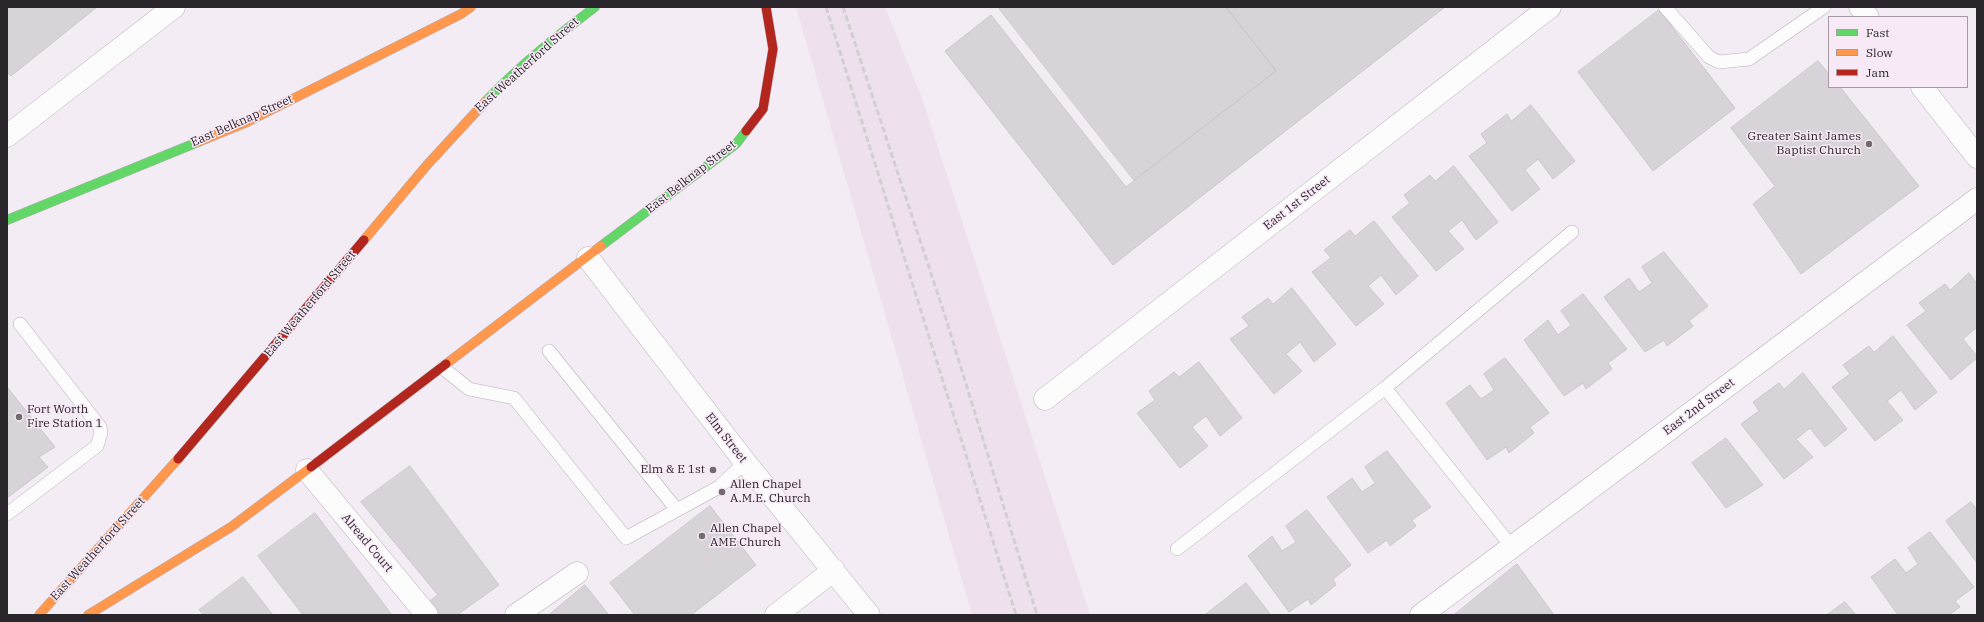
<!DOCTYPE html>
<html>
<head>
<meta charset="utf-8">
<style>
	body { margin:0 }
	#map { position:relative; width:1984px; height:622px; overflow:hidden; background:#f4ecf4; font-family:"IBM Plex Serif",serif }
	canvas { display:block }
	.frame { position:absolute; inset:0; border:8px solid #2b262b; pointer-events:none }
	.legend { position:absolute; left:1828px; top:16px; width:140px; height:72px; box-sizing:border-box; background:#f8e9f7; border:1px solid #a69ba5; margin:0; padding:5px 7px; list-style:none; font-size:12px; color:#2b262b }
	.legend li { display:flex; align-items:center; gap:8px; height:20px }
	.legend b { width:20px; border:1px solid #a69ba5 }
</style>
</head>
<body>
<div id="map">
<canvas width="1984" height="622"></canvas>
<div class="frame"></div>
<ul class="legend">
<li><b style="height:5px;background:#63d668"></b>Fast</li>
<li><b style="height:5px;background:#ff974d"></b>Slow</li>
<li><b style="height:5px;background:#b3261e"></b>Jam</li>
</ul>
</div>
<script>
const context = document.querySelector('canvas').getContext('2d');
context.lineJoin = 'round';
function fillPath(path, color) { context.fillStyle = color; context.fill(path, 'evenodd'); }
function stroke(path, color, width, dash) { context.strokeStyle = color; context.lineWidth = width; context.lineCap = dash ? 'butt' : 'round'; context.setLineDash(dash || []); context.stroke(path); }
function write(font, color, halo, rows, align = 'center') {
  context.font = font + ' "IBM Plex Serif",serif'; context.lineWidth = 3; context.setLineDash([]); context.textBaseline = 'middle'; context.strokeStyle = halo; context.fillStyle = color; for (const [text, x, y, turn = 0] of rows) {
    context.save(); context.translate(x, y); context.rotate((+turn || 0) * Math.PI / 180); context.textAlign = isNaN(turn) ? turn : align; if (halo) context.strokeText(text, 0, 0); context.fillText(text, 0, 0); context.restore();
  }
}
fillPath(new Path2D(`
	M796,7H885L922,98L1090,615H972Z`), '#efe0ee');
const building = new Path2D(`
	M7,7H97L11,76L7,72Z
	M998,7H1226L1276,71L1134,180Z
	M1226,7H1445L1113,265L945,51L991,15L1126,187L1276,71Z
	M1659,10L1735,108L1653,171L1578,72Z
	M1818,61L1829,74V87H1840L1919,186L1801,274L1753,204L1775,186L1731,128Z
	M1531,105L1575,161L1553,179L1538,159L1525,170L1540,189L1512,211L1469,156L1487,143L1481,134L1507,114L1511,121Z
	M1454,166L1498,222L1476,240L1462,220L1448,231L1464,249L1436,271L1392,217L1410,203L1404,195L1430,175L1435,181Z
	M1374,221L1418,276L1396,295L1381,275L1368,286L1384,304L1356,326L1312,272L1331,258L1324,250L1350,230L1355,236Z
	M1664,252L1708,306L1689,321L1693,326L1667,346L1664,340L1645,352L1604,297L1629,278L1639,292L1652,283L1642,267Z
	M1969,273L1977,284V330L1976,328L1963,339L1977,356V358L1951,380L1907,325L1926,311L1919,303L1945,284L1950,290Z
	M1292,288L1336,344L1314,362L1300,342L1286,354L1302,371L1274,394L1230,339L1249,326L1242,317L1268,298L1273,304Z
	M1583,294L1627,349L1608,363L1612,369L1586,389L1583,383L1564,396L1524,340L1548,320L1558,335L1571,325L1561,311Z
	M1893,336L1937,392L1915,410L1901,390L1887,401L1903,420L1875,441L1832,387L1850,374L1843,365L1869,346L1874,352Z
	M1505,358L1549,413L1530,427L1534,433L1509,453L1506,447L1487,460L1446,403L1470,385L1481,399L1494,390L1484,374Z
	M1199,362L1242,418L1220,436L1206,416L1192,427L1208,446L1180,468L1137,413L1155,400L1149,391L1174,372L1179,377Z
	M1803,373L1847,429L1825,447L1810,428L1796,439L1813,457L1784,479L1741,424L1759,411L1753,402L1779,383L1784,389Z
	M7,387L55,447L39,457L48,467L7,498Z
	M1726,438L1763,485L1726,508L1692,463Z
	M1387,451L1431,507L1412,520L1416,526L1390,546L1387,540L1368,553L1327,497L1352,478L1362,492L1375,483L1365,467Z
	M410,466L499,585L457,615H434L425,604L438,595L361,502Z
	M1971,502L1977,510V563L1946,521Z
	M710,506L756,565L691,615H635L610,583Z
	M1307,510L1351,565L1333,579L1336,585L1311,605L1308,599L1289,612L1248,556L1272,536L1282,551L1296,542L1286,526Z
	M315,513L392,615H303L258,556Z
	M1930,532L1974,587L1955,601L1960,607L1949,615H1898L1871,577L1895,559L1906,573L1918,564L1908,548Z
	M1517,564L1554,615H1454Z
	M243,577L273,615H204L199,610Z
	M1246,583L1271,615H1205Z
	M585,585L609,615H549Z
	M1845,602L1856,615H1827Z`);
fillPath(building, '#d8d3d8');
stroke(building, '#ccc7cc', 1);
const lane = new Path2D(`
	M1665,7L1709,57L1719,62L1749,59L1824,7
	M549,351L677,510
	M443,368L469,389L514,398L626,538L719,487L745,462
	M7,514L97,446L101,433L100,427L20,324
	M1512,547L1385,388L1572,232
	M1177,549L1385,388`);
const street = new Path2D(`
	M1860,7L1868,17
	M1922,87L1977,157
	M7,136L174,7
	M588,258L745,462L869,615
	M1045,399L1550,7
	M307,470L427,615
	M516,615L577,573
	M776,615L834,570
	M1421,615L1977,199`);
const fast = new Path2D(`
	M486,101C519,66 557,36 595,7
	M7,220L198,142
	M601,246L736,144L746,131`);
const slow = new Path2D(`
	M198,142L247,122L461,14L471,7
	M364,240L427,165L486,101
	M446,364L601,246
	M39,615L178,459
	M88,615L231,527L311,467`);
const jam = new Path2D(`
	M746,131L763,109L773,49L766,7
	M178,459L364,240
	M311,467L446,364`);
stroke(lane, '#b6b0b5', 14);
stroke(street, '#b6b0b5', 23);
stroke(fast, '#b6b0b5', 10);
stroke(slow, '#b6b0b5', 10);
stroke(jam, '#b6b0b5', 10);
stroke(lane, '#fdfcfd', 13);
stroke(street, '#fdfcfd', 22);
stroke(fast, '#63d668', 9);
stroke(slow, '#ff974d', 9);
stroke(jam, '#b3261e', 9);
stroke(new Path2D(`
	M826,7L1016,615
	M843,7L947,322L1037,615`), '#d2cfd2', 3, [6, 3]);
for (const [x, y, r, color] of [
	[1869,144,4,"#716b71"],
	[19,417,4,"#716b71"],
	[713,470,4,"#716b71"],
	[722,492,4,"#716b71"],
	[702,536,4,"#716b71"]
]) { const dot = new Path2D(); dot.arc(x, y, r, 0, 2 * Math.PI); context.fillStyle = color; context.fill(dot); stroke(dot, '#f8e9f7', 1.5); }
write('12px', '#2b262b', '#f8e9f7', [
	["East Weatherford Street",527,65,-42],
	["East Belknap Street",242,121,-24],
	["East Belknap Street",691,177,-38],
	["East 1st Street",1297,203,-38],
	["East Weatherford Street",310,304,-50],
	["East 2nd Street",1699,407,-37],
	["Elm Street",726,438,52],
	["Alread Court",367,543,50],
	["East Weatherford Street",98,549,-48]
]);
write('12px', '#2b262b', '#f8e9f7', [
	["Greater Saint James",1861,137,"right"],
	["Baptist Church",1861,151,"right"],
	["Fort Worth",27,410],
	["Fire Station 1",27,424],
	["Elm & E 1st",705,470,"right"],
	["Allen Chapel",730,485],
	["A.M.E. Church",730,499],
	["Allen Chapel",710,529],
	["AME Church",710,543]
], 'left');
</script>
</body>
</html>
